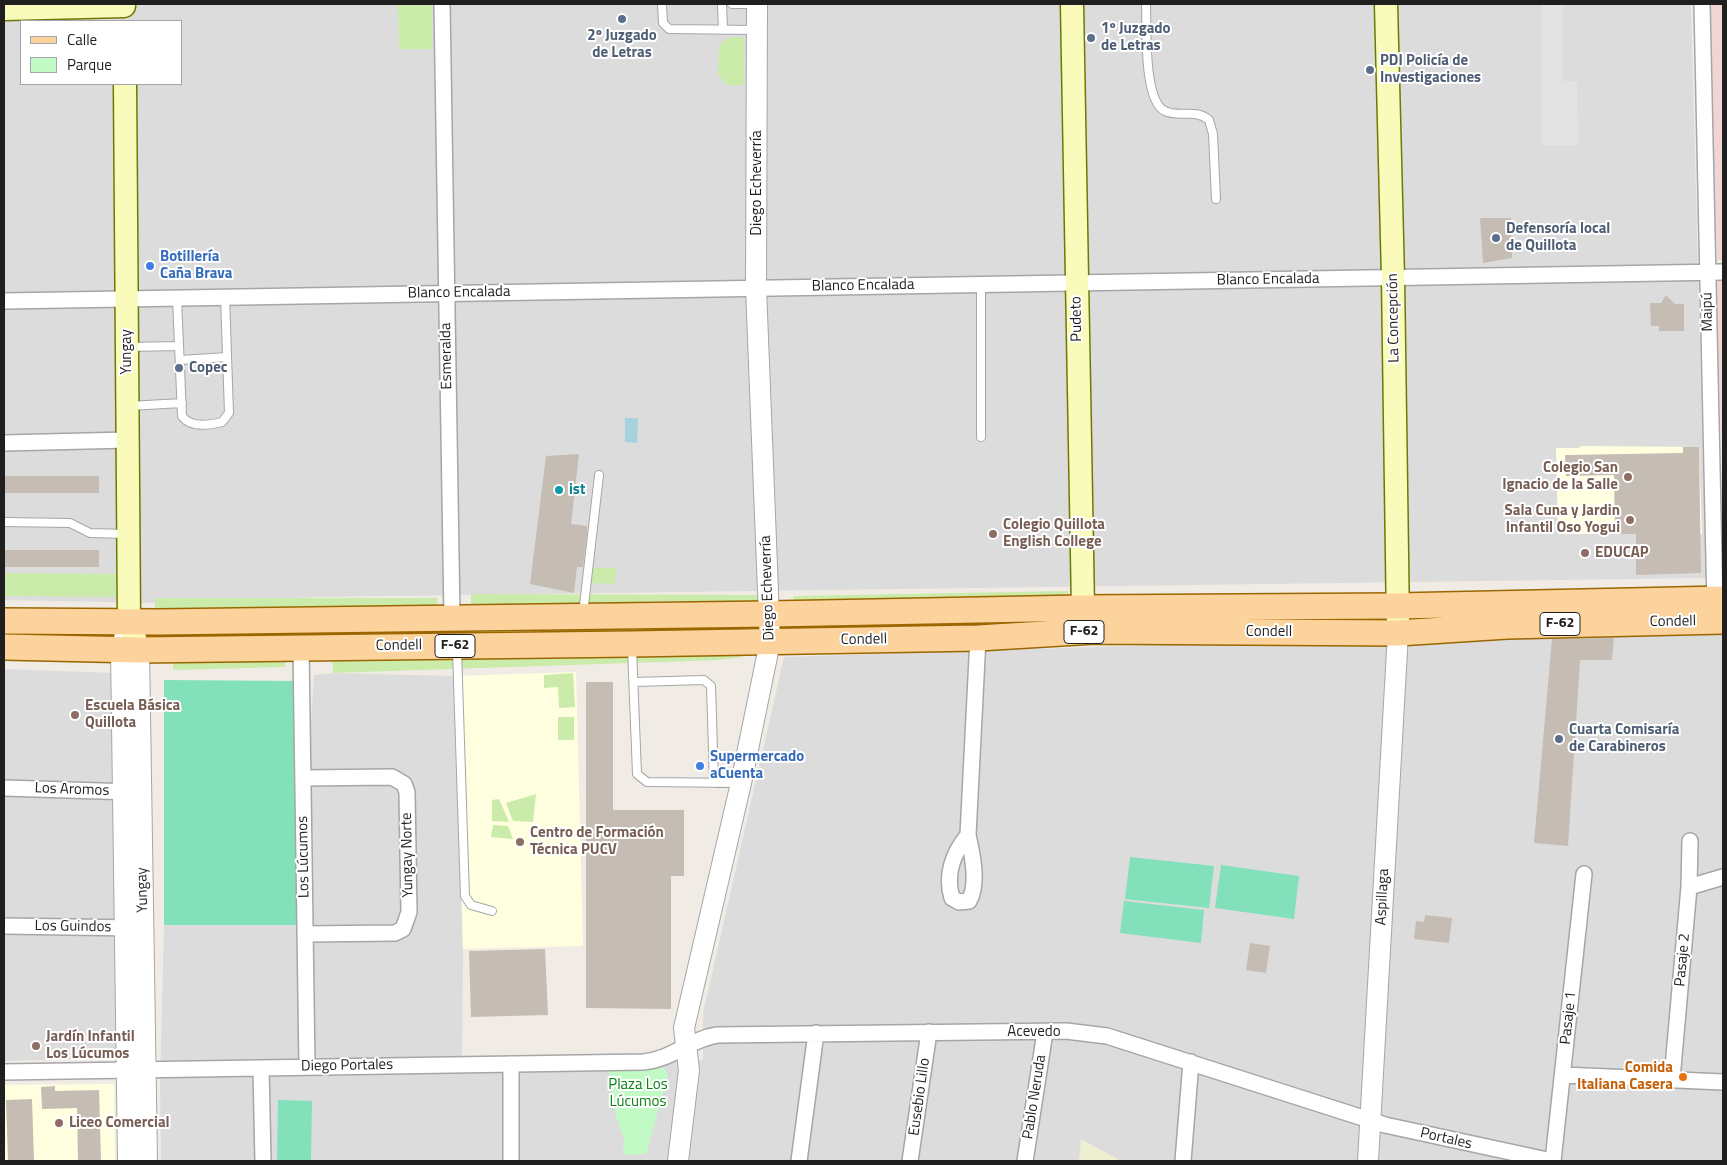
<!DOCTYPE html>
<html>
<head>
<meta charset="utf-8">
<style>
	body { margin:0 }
	#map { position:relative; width:1727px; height:1165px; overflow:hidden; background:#f0ece5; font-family:"Titillium Web",sans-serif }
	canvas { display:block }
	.frame { position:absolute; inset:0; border:5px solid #1f1f1f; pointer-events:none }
	.legend { position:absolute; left:20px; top:20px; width:162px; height:65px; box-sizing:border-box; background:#fff; border:1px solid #a5a5a5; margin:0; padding:6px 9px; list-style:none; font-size:15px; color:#1f1f1f }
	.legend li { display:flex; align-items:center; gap:10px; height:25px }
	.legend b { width:25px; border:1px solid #a5a5a5 }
</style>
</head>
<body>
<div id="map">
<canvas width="1727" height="1165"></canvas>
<div class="frame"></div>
<ul class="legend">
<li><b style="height:6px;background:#fdd39d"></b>Calle</li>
<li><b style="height:14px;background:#c2fac6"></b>Parque</li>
</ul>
</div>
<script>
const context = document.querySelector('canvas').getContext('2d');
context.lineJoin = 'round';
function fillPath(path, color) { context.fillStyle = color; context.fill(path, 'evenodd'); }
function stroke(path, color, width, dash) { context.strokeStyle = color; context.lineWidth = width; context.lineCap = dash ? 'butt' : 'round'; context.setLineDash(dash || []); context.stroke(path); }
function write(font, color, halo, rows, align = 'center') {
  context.font = font + ' "Titillium Web",sans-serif'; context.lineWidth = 4; context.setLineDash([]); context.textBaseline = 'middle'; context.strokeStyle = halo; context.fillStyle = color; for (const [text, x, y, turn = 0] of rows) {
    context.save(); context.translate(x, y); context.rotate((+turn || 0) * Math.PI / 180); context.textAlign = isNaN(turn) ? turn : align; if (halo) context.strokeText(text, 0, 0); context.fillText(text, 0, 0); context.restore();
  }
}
fillPath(new Path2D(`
	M4,4H1691L1706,578L318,597L148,603L4,600ZM21,21H181V84H21Z
	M1723,627V1161H1121L1082,1140L1079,1161H161L160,1083L164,925L298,924L314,675L333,673L455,676L463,949L462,1069L703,1060V1013L784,657Z
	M4,669L115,673L120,1039L111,1058L4,1061Z`), '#dddcdc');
fillPath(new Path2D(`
	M1708,4H1723V260H1717Z
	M1716,281H1723V435H1721Z`), '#f1d5d4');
fillPath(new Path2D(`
	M1582,446L1699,447L1702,534H1558L1556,448H1578Z
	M576,672L583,946L463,949L455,676Z
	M114,1084L115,1161H4V1085Z`), '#ffffdf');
fillPath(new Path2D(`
	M1081,1140L1121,1161H1079Z`), '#edefd0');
fillPath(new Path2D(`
	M398,4H432V49H399Z
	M744,37V85H726L718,74L719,45L728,38Z
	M591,568H616L615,584L588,583Z
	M4,573L116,574V597L4,596Z
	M1068,591L1069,601L794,606L793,596Z
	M471,594L758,595L759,601L754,608L730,607L702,601H650L619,606L471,609Z
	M155,598H437V610L155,615Z
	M759,621L766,628L760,636L145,640V630Z
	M4,627L119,629L120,638L4,635Z
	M745,650L742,657L719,660L333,673L332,656Z
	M173,652H285V667L173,670Z
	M573,673L575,707L559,708L558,687L544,688V675Z
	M558,717H574V740H558Z
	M536,794L533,822L513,821L506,803Z
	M499,799L509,822L492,821V800Z
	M493,825L508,826L513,839L491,837Z`), '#caebaa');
fillPath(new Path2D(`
	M658,1066L665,1069L668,1075L646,1154L623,1155L624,1139L616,1116L609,1071Z`), '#c2fac6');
fillPath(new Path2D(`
	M164,680L298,681V925H164Z
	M1130,857L1214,866L1209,908L1125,899Z
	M1221,865L1299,876L1294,919L1215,908Z
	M1124,901L1204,910L1201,943L1120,933Z
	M278,1100L312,1101L311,1161H277Z`), '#82e0bb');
fillPath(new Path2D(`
	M1542,4H1563V81L1577,82L1578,145H1542Z`), '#e3e3e3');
fillPath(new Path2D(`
	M625,418H638L637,443L625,442Z`), '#a5d2de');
fillPath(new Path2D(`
	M1480,218H1511L1512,258L1483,263Z
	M1666,295L1675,304H1684V331H1659V326H1651L1650,303H1661Z
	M1683,447H1699L1701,573L1636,575V534H1615L1614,475L1566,476L1565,455L1683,453Z
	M579,454L571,524L587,526V534L583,567H577L574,593L530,584L546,456Z
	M4,476H99V493H4Z
	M4,550H99V567H4Z
	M1614,638L1612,660H1580L1568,846L1534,843L1552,639Z
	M586,682H613V810H684V876H671V1009L586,1008Z
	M1425,915L1452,918L1449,943L1414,939L1416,921L1424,922Z
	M1250,943L1270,946L1266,973L1246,970Z
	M545,949L548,1015L471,1017L469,951Z
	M55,1086V1091L99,1090L101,1161H78L77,1108L42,1109L41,1087Z
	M32,1099L34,1161H8L6,1100Z`), '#c5bcb4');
const service = new Path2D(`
	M662,4L663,23L669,29L756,30
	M722,4L723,30
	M732,4H755
	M1146,4C1147,26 1143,101 1165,111C1179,118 1195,108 1209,120L1213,134L1216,199
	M177,298L182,416C190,428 210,425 222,422L229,413L225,297
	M129,347L179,346
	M180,360L227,357
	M129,406L182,403
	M981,437V284
	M4,522L70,523L90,533L127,534
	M583,614L599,475
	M632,648L637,774L647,782L739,783
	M457,650L465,896L471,905L492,911
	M634,682L704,680L711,686L714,783`);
const minor = new Path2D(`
	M442,4L452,617
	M1702,4L1715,607
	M4,301L1723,272
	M4,443L128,440
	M301,648L307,1067
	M303,778L392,777L404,784L407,792L409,912L403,929L395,933L305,934
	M4,788L132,792
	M968,835C972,853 979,884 969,901L959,902L952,898C945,875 953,853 968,835L978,638
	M1689,887L1723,877
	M4,926L135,928
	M261,1068L263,1161
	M4,1072L643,1062C671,1060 690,1039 717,1035L1066,1031L1107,1036L1385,1125L1552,1161
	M1563,1075L1723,1082
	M1672,1079L1689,887L1690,841
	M511,1161V1064
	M799,1161L816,1033
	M910,1161L929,1032
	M1025,1161L1045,1032
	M1183,1161L1191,1062
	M1553,1161L1584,874`);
const tertiary = new Path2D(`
	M125,635L121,649L128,1161
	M139,650L147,1161
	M678,1161L689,1070L684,1028L741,783L770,642L756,288L757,4
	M1368,1161L1398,633`);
const secondary = new Path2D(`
	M1072,4L1083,608L1091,623
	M1386,4L1393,278L1398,625
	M4,9L124,6
	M125,84L129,621L139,650`);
const primary = new Path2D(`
	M4,621L159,622L770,614L1083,608L1397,606L1723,599
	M4,647L139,650L631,644L978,638L1095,631L1398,633L1507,626L1723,621`);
stroke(service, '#a6a6a6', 10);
stroke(minor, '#a6a6a6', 18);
stroke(tertiary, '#a6a6a6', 22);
stroke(secondary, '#6d7903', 25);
stroke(primary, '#9a6600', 28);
stroke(service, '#fff', 8);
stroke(minor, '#fff', 15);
stroke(tertiary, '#fff', 20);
stroke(secondary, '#f8fbb9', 22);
stroke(primary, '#fdd39d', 25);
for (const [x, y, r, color] of [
	[622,19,5,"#5c6f8a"],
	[1091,38,5,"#5c6f8a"],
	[1370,70,5,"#5c6f8a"],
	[1496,238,5,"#5c6f8a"],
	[150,266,5,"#3f7fe0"],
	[179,368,5,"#5c6f8a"],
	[1628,477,5,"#8d6e63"],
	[559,490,5,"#0f9aa8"],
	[1630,520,5,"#8d6e63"],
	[993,534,5,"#8d6e63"],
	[1585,553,5,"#8d6e63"],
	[75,715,5,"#8d6e63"],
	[1559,739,5,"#5c6f8a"],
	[700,766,5,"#3f7fe0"],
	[520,842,5,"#8d6e63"],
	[36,1046,5,"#8d6e63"],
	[1683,1077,5,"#e8710a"],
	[59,1123,5,"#8d6e63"]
]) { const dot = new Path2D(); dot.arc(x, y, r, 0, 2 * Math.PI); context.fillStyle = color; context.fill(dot); stroke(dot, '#fff', 2); }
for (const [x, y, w] of [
	[1560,624,40],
	[1084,632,40],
	[455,646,40]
]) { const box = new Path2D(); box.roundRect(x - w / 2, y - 11.5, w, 23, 4); context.fillStyle = '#fff'; context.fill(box); stroke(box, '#1f1f1f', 1); }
write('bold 14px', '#1f1f1f', null, [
	["F-62",1560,624],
	["F-62",1084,632],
	["F-62",455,646]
]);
write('bold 15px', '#4e5e75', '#fff', [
	["1º Juzgado",1101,29],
	["de Letras",1101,46],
	["2º Juzgado",622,36,"center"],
	["de Letras",622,53,"center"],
	["PDI Policía de",1380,61],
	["Investigaciones",1380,78],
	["Defensoría local",1506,229],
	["de Quillota",1506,246],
	["Copec",189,368],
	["Cuarta Comisaría",1569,730],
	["de Carabineros",1569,747]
], 'left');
write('15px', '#1f1f1f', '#fff', [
	["Diego Echeverría",757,183,-90],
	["Blanco Encalada",1268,280,-1],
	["Blanco Encalada",863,286,-1],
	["Blanco Encalada",459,293,-1],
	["Maipú",1708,312,-91],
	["La Concepción",1394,318,-91],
	["Pudeto",1077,319,-91],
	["Yungay",127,352,-90],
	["Esmeralda",447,356,-91],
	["Diego Echeverría",768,588,-92],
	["Condell",1673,622,-1],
	["Condell",1269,632],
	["Condell",864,640,-1],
	["Condell",399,646,-1],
	["Los Aromos",72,790,2],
	["Yungay Norte",408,855,-91],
	["Los Lúcumos",304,857,-91],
	["Yungay",143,890,-91],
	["Aspillaga",1383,897,-87],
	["Los Guindos",73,927,1],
	["Pasaje 2",1683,960,-85],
	["Pasaje 1",1569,1018,-84],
	["Acevedo",1034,1032],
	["Diego Portales",347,1066,-1],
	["Eusebio Lillo",920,1097,-82],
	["Pablo Neruda",1035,1097,-81],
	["Portales",1446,1139,13]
]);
write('bold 15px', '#366cbe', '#fff', [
	["Botillería",160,257],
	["Caña Brava",160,274],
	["Supermercado",710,757],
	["aCuenta",710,774]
], 'left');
write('bold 15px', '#785e54', '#fff', [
	["Colegio San",1618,468,"right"],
	["Ignacio de la Salle",1618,485,"right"],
	["Sala Cuna y Jardin",1620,511,"right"],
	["Infantil Oso Yogui",1620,528,"right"],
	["Colegio Quillota",1003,525],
	["English College",1003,542],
	["EDUCAP",1595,553],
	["Escuela Básica",85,706],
	["Quillota",85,723],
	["Centro de Formación",530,833],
	["Técnica PUCV",530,850],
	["Jardín Infantil",46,1037],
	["Los Lúcumos",46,1054],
	["Liceo Comercial",69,1123]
], 'left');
write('bold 15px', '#0d838f', '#fff', [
	["ist",569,490]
], 'left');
write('bold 15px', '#c56008', '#fff', [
	["Comida",1673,1068],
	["Italiana Casera",1673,1085]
], 'right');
write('15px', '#0a8113', '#fff', [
	["Plaza Los",638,1085],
	["Lúcumos",638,1102]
]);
</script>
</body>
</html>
